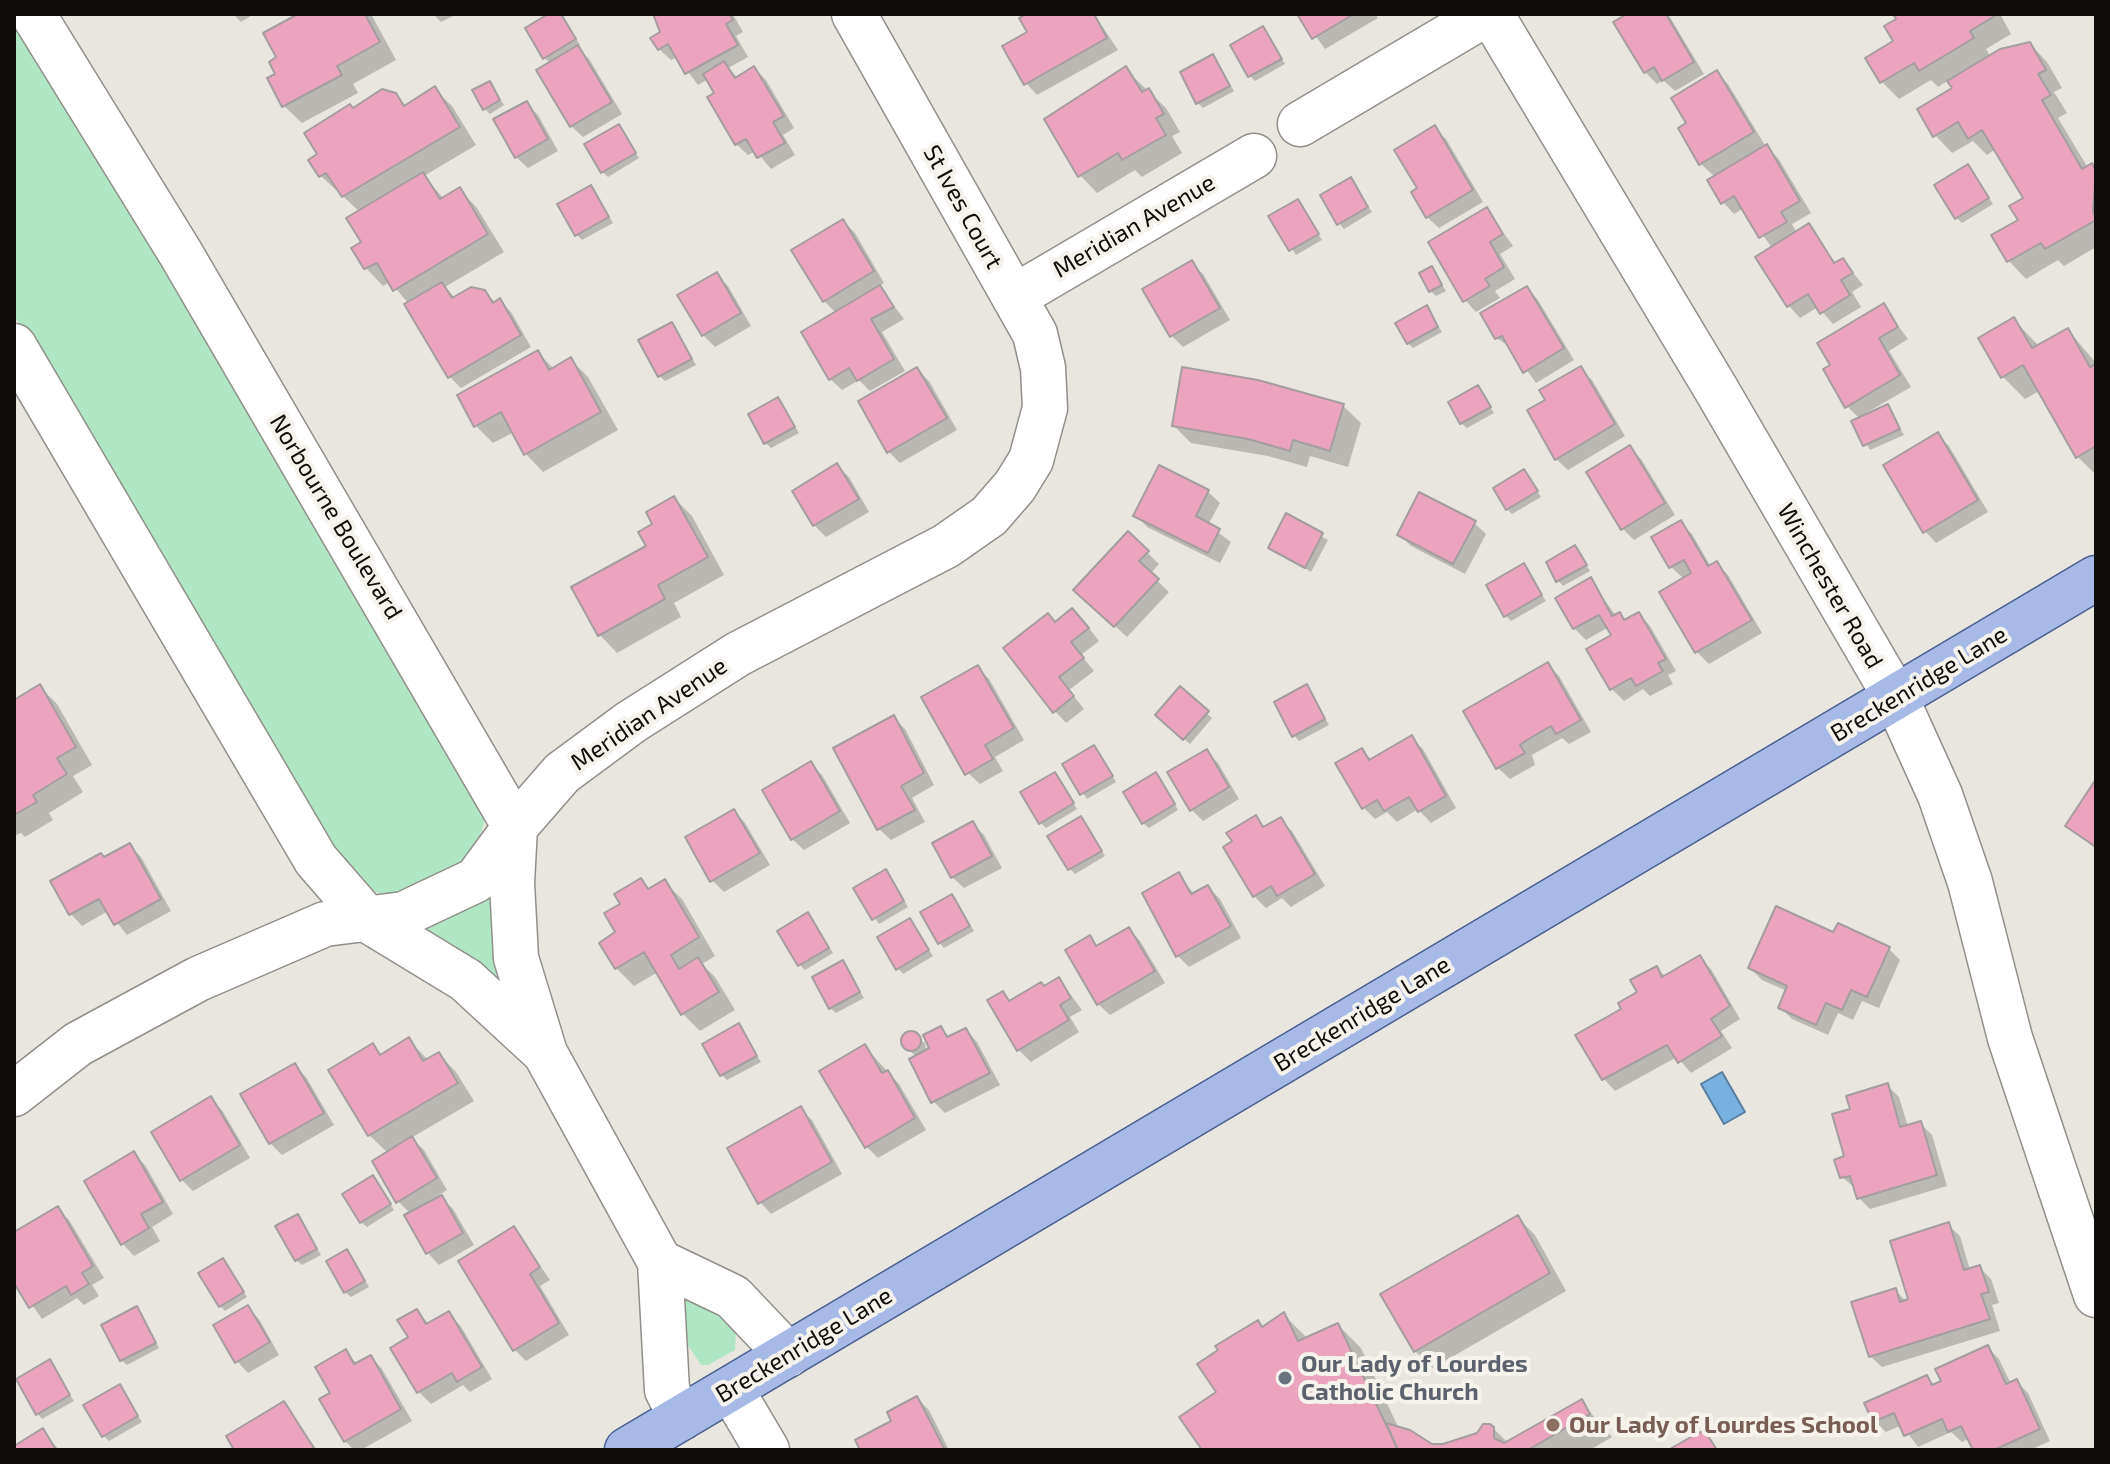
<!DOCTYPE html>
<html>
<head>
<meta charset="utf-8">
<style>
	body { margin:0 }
	#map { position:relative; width:2110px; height:1464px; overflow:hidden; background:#e9e6e0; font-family:"Exo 2",sans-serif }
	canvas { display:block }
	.frame { position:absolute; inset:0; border:16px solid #0e0d0b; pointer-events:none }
</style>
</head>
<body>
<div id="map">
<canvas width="2110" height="1464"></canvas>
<div class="frame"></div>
</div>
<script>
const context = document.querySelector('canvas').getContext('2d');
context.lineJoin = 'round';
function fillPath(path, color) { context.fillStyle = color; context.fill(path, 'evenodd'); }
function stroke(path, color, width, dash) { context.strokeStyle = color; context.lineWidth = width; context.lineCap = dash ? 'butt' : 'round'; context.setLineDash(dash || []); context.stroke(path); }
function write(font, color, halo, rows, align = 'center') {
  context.font = font + ' "Exo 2",sans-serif'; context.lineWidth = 8; context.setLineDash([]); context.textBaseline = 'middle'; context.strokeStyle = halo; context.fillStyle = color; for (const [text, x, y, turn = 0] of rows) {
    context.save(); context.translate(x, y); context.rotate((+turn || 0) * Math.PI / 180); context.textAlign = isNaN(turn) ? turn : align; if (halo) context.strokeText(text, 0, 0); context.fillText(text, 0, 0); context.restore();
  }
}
fillPath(new Path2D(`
	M14,14H21L485,819C472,877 443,878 394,899L364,887L350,874L291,783L14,315Z
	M491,890L500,974L496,977L426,931L429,923Z
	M686,1299C705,1300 725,1317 736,1331L735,1350L708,1365H701L684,1339L683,1303Z`), '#afe6c4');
const water = new Path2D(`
	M1722,1072L1745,1112L1724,1124L1701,1084Z`);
fillPath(water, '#78b0e0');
stroke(water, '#587fa0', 2);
fillPath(new Path2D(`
	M233,14H254L241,22Z
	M306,14H371L396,60L353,84L358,93L302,123L284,106L278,75L279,58Z
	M433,14H457L441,22Z
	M552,14L563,16L580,45L577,47L589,59L622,114L583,137L571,126L551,64L545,58Z
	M657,14L734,16L743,32L736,36L748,57L728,68L738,78L754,68L766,80L794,128L783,135L795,155L771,169L756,151L748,155L736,144L708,79L698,85L677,57L671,60L659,49L663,33L653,16Z
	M1032,14H1094L1118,50L1037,95L1026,83Z
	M1300,14H1375L1378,18L1325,49Z
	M1631,14H1668L1704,74L1675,91L1663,80L1657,84L1645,72Z
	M1895,14H2000L2011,34L1986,49L1991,57L2030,44L2047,62L2062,88L2054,92L2067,113L2058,118L2088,168L2091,166L2096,171V247L2064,266L2058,260L2026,279L2009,261L1994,236L2020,221L2026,199L1996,149L1987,155L1973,141L1952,153L1935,135L1954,89L1949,80L1938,87L1931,80L1899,99L1882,82L1895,42L1899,20Z
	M1262,28L1285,64L1255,81L1250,76Z
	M1213,56L1234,91L1203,108L1198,103Z
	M1125,69L1166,108L1180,132L1172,136L1182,153L1142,177L1135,170L1097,193L1080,175Z
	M1717,73L1728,84L1766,147L1778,158L1811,213L1792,224L1797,233L1808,226L1836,264L1843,260L1863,285L1852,292L1861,307L1833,324L1818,307L1800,318L1789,306L1758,257L1772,248L1744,208L1734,214L1723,202L1715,177L1701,164L1688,124Z
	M489,83L504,105L490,114L484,108Z
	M434,89L452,106L476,145L424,176L444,199L460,190L477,208L504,252L445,287L455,298L484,292L496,303L500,301L511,312L531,347L461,388L449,376L409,304L390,282L383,286L366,268L360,212L321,176L311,161L320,155L353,110L395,95L407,107Z
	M526,103L538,115L558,151L528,168L516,157Z
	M618,126L639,158L608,177L602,171Z
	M1434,128L1446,139L1483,202L1439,228L1427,217L1420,189Z
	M1968,167L1993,204L1962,223L1957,218Z
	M1350,180L1372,212L1344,229L1339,223Z
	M591,187L613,223L582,240L576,234Z
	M1298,202L1322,240L1296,255L1271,217Z
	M1487,210L1513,246L1500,254L1515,279L1495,291L1500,298L1476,312L1465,300Z
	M843,221L855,233L884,283L879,286L904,319L882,332L905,371L870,391L859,380L842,390L830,379L836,313L824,301Z
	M1191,263L1203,274L1230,320L1183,347L1172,336Z
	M1431,268L1446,291L1436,296L1431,291Z
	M716,275L728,286L751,326L715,347L703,335Z
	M1527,288L1538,300L1574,360L1536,383L1511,348L1497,338Z
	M1883,306L1908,339L1889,351L1911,387L1866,413L1868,416L1888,407L1904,435L1870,450L1854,422L1860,419L1847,406Z
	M1427,308L1442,332L1413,348L1408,343Z
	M2014,320L2039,346L2068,330L2096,363V475L2078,457L2039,391L2025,399L2002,376Z
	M672,324L696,365L665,381L660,376Z
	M538,353L554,369L571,360L588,377L618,430L543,472L526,454L514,432L493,443L476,426Z
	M1580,368L1592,380L1625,436L1568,470L1556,459L1548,401Z
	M917,369L929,381L957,430L900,463L889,452Z
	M1478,388L1494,413L1467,428L1461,423Z
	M778,400L799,433L771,448L766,443Z
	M1343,406L1361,423L1348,467L1310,456L1307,467L1268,456L1191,443L1174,426Z
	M1937,435L1949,446L1988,512L1936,543L1925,531Z
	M1630,448L1641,459L1675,515L1634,540L1622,528Z
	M837,466L849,477L869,512L826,537L814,525Z
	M1524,471L1541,497L1512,514L1507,509Z
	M1208,492L1220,503L1208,525L1231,542L1220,563L1147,527L1136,515Z
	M674,498L692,516L724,575L674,603L681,617L617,653L600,635L574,588L649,547L655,525Z
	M1287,516L1328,540L1311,572L1270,547Z
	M1474,523L1486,534L1465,574L1411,546L1400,535Z
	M1680,523L1692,534L1711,567L1716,563L1728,575L1762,633L1709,664L1697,652L1662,592L1684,579L1671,567Z
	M1128,534L1159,564L1150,574L1169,592L1127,637L1088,601Z
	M1575,548L1590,571L1563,586L1558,580Z
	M1523,566L1546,601L1511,621L1506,616Z
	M1590,580L1616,616L1619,614L1627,622L1639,614L1650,626L1676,671L1668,675L1673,684L1650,696L1643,689L1624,701L1612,689L1589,649L1614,636L1609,627L1586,640L1574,628Z
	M1084,622L1099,641L1081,655L1094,671L1069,690L1084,709L1066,723L1055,711L1056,623Z
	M1547,664L1559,676L1591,732L1569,744L1562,738L1532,755L1535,765L1510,779L1498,768L1466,711Z
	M977,667L989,679L1024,740L995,757L1003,771L980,784L968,773Z
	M40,687L57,704L92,765L73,776L83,792L49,813L53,820L25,837L21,833L14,836V702Z
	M1307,687L1329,725L1299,741L1294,735Z
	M1180,689L1212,718L1190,744L1157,715Z
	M894,718L905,729L934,785L912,798L925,822L891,840L879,829Z
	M1411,738L1423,749L1456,808L1431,823L1418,809L1397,822L1387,812L1375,819L1364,808L1362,750L1372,760Z
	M1206,751L1218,763L1239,799L1203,821L1191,809Z
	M1099,753L1116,782L1087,799L1064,764Z
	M811,764L822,775L850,823L804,850L792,839Z
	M1055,775L1077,809L1046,828L1040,822Z
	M1161,780L1178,810L1149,828L1143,823Z
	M2096,782V849L2067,826Z
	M734,811L745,823L770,865L724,892L712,880Z
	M1081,818L1105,856L1075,874L1070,869Z
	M1255,818L1266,828L1280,819L1292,831L1325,886L1291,907L1282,898L1266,908L1254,896L1225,847Z
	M972,823L984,835L1002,868L964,888L952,877Z
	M130,845L141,857L171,911L127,935L108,911L82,926L71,914L52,882Z
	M1178,874L1195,895L1208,887L1220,899L1241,938L1189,967L1177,955Z
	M891,877L908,907L879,924L856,889Z
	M641,880L650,890L664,882L682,899L715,956L702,964L715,977L735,1010L700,1031L683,1014L658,972L634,986L616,968L622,904Z
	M952,896L974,931L944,948L939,942Z
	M808,915L833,953L805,970L800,965Z
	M909,920L933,956L903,974L898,968Z
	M1129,929L1140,941L1165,983L1110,1015L1098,1004L1089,938L1099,947Z
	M1834,935L1889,949L1900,960L1879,1008L1862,1001L1853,1020L1838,1013L1828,1035L1792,1019L1780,1007L1787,991L1762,980L1750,968Z
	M1699,958L1711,969L1740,1019L1721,1031L1732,1048L1691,1073L1677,1057L1615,1091L1604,1079L1578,1036L1623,1009L1656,968L1666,977Z
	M843,963L864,998L836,1013L830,1008Z
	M1059,979L1082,1010L1070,1017L1079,1032L1031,1062L1019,1050L990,1000L1003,993L1011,1002Z
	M738,1026L761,1062L727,1080L722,1075Z
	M941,1028L950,1038L966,1030L977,1042L1000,1085L945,1113L933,1101L917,1057L904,1046V1037L908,1033L925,1043L926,1052L932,1049Z
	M409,1040L428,1060L439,1054L456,1072L474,1101L411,1138L424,1150L447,1190L439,1195L453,1209L474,1245L439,1265L428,1253L407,1216L411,1214L398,1201L388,1153L369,1135L373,1046L383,1056Z
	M865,1047L899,1084L926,1130L878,1158L867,1147Z
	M294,1065L306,1077L334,1125L282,1155L270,1143Z
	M1887,1085L1899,1097L1908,1127L1920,1123L1932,1135L1947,1186L1870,1209L1859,1198L1856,1189L1842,1177L1852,1110Z
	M210,1099L222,1110L250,1158L193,1191L182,1180Z
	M801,1109L812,1120L842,1174L771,1214L760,1202Z
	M134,1154L145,1165L173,1214L152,1227L160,1241L134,1256L123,1244Z
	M373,1177L394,1210L367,1227L361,1222Z
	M57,1208L69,1220L104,1278L92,1285L99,1296L84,1305L77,1298L42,1319L14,1279V1234Z
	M298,1216L321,1255L302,1265L296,1260Z
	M1517,1217L1535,1235L1566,1291L1433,1368L1415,1351Z
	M1948,1225L1960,1236L1970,1270L1979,1267L1991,1279L1999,1303L1992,1305L2000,1331L1882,1367L1870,1356L1895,1290L1907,1302Z
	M514,1228L550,1280L540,1286L569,1335L526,1361L514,1349Z
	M347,1252L369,1287L351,1297L345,1292Z
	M223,1260L247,1297L225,1311L220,1306Z
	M137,1308L159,1348L127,1365L121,1360Z
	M248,1308L259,1319L279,1355L248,1373L237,1361Z
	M417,1311L428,1323L448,1314L460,1325L492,1379L470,1392L463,1385L431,1404L419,1392L393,1349L411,1338Z
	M1284,1315L1307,1338L1338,1325L1361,1348L1399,1429L1432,1446L1453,1445L1493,1428L1508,1443L1581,1402L1612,1437L1590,1450H1204L1218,1393L1263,1328Z
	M1988,1348L1999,1359L2011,1384L2017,1382L2028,1393L2050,1441L2030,1450H1975L1970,1438L1962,1442L1951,1432L1918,1447L1902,1425L1886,1432L1875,1421L1927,1378L1935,1386L1944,1382Z
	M345,1352L358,1364L371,1357L382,1369L412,1421L361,1450H354L345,1441L333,1394Z
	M49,1362L74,1401L42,1419L37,1413Z
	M119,1386L142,1422L109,1441L104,1436Z
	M917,1398L929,1410L949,1450H862Z
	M284,1403L317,1450H236Z
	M43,1431L59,1450H14V1448Z`), '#0003');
const building = new Path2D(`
	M298,14H365L380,42L337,66L342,75L282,107L267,78L275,74L269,62L276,57L263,33Z
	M548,14H561L576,39L543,59L525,28Z
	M729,14L733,20L726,24L738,45L685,74L668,44L658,50L650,38L660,32L653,14Z
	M1027,14H1094L1107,38L1024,85L1002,46L1027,32L1019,18Z
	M1297,14H1354L1312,39Z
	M1627,14H1666L1694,62L1662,81L1654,67L1644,73L1613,22Z
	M1893,14H1994L1995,16L1970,31L1974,38L1919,71L1914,63L1880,83L1865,58L1893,41L1884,26L1896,19Z
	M1263,26L1282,59L1248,77L1230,45Z
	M2030,42L2046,70L2038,74L2051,95L2042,100L2082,169L2092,163L2096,171L2093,211L2096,220L2045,249L2041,243L2007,262L1991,235L2018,220L2009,206L2023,198L1982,130L1968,139L1958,122L1933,137L1917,109L1952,88L1947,81L2000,49Z
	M578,45L612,102L570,127L536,70Z
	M1213,54L1230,86L1196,104L1180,72Z
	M724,61L735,78L754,66L784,116L773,122L785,143L757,158L746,139L735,145L707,97L714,93L703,74Z
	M1126,66L1142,92L1149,88L1164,114L1156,118L1166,135L1122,160L1118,153L1078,177L1044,119Z
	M1717,70L1754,132L1699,165L1678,128L1686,123L1671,98Z
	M490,81L500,100L483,110L472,90Z
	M435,86L460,127L342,197L326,173L319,177L308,160L317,154L304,133L350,104L353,108L382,89L396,93L404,106Z
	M527,101L548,139L515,158L493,119Z
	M619,124L636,153L601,173L584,144Z
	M1435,125L1473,190L1426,218L1411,192L1417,188L1394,150Z
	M1767,144L1800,201L1781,212L1787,222L1759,238L1734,196L1721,204L1707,180Z
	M1968,164L1989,198L1955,219L1934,185Z
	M423,172L440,199L460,187L488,234L393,291L377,263L364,269L351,248L361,242L346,218Z
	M1351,177L1368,207L1337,225L1320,195Z
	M591,185L609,217L575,236L557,204Z
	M1298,199L1319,234L1289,251L1268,216Z
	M1487,207L1503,234L1490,242L1504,267L1485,279L1490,286L1463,302L1428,242Z
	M843,219L874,271L823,302L791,250Z
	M1809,223L1834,263L1843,258L1853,273L1841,280L1850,295L1820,314L1808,294L1787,307L1755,257Z
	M1192,260L1220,308L1170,337L1142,289Z
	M1432,266L1442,285L1429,292L1419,273Z
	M717,272L741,313L702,336L677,295Z
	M442,282L452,298L471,287L485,290L493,303L500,298L521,335L448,378L404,304Z
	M880,285L894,307L871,319L894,359L857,381L849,368L829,380L801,332Z
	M1527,286L1564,348L1523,373L1502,336L1495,339L1480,313Z
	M1884,303L1898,327L1879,338L1900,375L1845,408L1823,369L1830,365L1817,343Z
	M1427,305L1438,327L1407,344L1395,323Z
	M2014,317L2032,348L2068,328L2090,367L2096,364V446L2076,458L2023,365L2001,378L1978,338Z
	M672,322L692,359L658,377L638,340Z
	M538,350L549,370L571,357L601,412L524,455L501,412L474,427L457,395Z
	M1581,366L1615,424L1555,460L1527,410L1545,400L1539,390Z
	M917,367L947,418L887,453L858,401Z
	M1182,367L1258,380L1344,404L1330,451L1293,440L1290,451L1248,439L1172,426Z
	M1478,385L1491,407L1460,424L1448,402Z
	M778,397L795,427L764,444L748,414Z
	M1888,404L1900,429L1863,446L1851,421Z
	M1938,432L1978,500L1923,533L1883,465Z
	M1630,445L1665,503L1621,530L1586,472Z
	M837,463L859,499L813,526L792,491Z
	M1159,465L1209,490L1196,516L1220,529L1208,553L1133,516Z
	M1524,469L1538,491L1506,510L1493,488Z
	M1419,492L1476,521L1453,564L1397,535Z
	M674,496L708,557L658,585L665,599L598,636L571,587L646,546L638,532L652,524L646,512Z
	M1286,513L1323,533L1305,568L1268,548Z
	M1681,520L1708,566L1717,561L1752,620L1695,653L1659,592L1691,573L1684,560L1669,568L1651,537Z
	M1128,531L1149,551L1139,561L1159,579L1114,627L1073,590Z
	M1575,545L1587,565L1556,582L1546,562Z
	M1524,563L1542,595L1504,617L1486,585Z
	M1591,577L1612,616L1620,612L1624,620L1639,612L1666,659L1658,663L1663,671L1636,686L1631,678L1610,690L1586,649L1611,635L1599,615L1573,629L1555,598Z
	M1072,608L1089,628L1071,642L1084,658L1059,677L1074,696L1053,713L1003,648L1048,613L1055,622Z
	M1548,662L1581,720L1556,734L1551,726L1527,740L1520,745L1525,753L1496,769L1463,711Z
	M978,665L1014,728L985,745L993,759L965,775L921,697Z
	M40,684L76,747L57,758L67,774L33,795L37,802L14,815V700Z
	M1307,684L1325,719L1292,737L1274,702Z
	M1180,686L1209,711L1183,740L1155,715Z
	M894,715L924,773L901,786L915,810L877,830L833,748Z
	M1412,735L1446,796L1418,812L1409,797L1384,811L1377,800L1362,809L1335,763L1362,748L1369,760Z
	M1094,745L1113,776L1080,795L1062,764Z
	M1207,749L1229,787L1190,811L1167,772Z
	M811,761L840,811L791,840L762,790Z
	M1055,772L1074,803L1039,824L1020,792Z
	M1156,772L1175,804L1142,824L1123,792Z
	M2096,779V847L2065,826Z
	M734,809L760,853L710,882L685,837Z
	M1256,815L1263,827L1281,817L1315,874L1277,896L1271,886L1253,897L1223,847L1232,841L1226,833Z
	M1081,816L1102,851L1068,870L1047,836Z
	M973,821L992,856L951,878L932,843Z
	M130,843L161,899L114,925L99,899L69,915L50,881L101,853L104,857Z
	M886,869L904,901L872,920L853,888Z
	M1179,872L1191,894L1208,885L1231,926L1176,957L1142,893Z
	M641,878L648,889L665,879L699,937L671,955L679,969L698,957L719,992L681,1015L644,952L615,969L599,943L615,932L604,913L620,904L614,894Z
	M952,894L970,926L938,944L920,912Z
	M1776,906L1833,932L1838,923L1890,947L1867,997L1851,990L1842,1010L1826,1003L1816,1025L1778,1008L1787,986L1748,968Z
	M808,912L829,948L798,966L777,931Z
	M910,918L929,950L896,970L877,937Z
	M1129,927L1155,971L1097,1005L1065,950L1090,935L1096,946Z
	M1700,955L1730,1006L1711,1019L1722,1036L1678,1063L1667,1045L1602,1080L1575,1035L1621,1009L1618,1003L1637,992L1630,980L1657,966L1662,977Z
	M843,960L860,992L829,1009L812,977Z
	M1059,977L1071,998L1060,1005L1069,1020L1017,1051L987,1000L1003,991L1009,1001L1041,982L1044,986Z
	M739,1023L757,1056L720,1076L702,1044Z
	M941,1026L947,1037L966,1028L990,1073L931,1103L909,1059L929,1048L923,1035Z
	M901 1041a10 10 0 1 1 20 0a10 10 0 1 1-20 0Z
	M409,1037L423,1061L439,1052L458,1083L368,1136L328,1070L373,1043L380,1055Z
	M865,1044L882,1073L888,1070L915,1118L865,1148L819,1071Z
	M295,1063L324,1113L269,1144L240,1094Z
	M1888,1083L1900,1127L1921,1121L1937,1175L1857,1199L1850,1176L1840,1178L1834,1160L1844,1156L1832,1114L1850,1109L1846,1096Z
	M211,1096L240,1145L180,1181L151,1132Z
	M801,1106L832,1162L758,1204L727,1148Z
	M412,1136L437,1178L396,1203L372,1161Z
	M134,1151L163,1202L141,1214L149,1228L121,1245L84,1181Z
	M373,1175L391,1204L360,1223L342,1194Z
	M442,1195L463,1233L426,1254L404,1215Z
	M58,1206L93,1266L82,1273L89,1284L71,1295L66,1286L29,1308L14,1283V1232Z
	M298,1214L317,1249L295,1261L275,1226Z
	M1518,1215L1550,1273L1414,1352L1380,1294Z
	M1949,1222L1964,1270L1980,1265L1989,1292L1981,1294L1990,1319L1869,1357L1851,1302L1896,1288L1900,1302L1908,1299L1890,1241Z
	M514,1226L540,1267L530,1274L559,1323L513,1351L458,1261Z
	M347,1249L365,1281L344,1293L326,1261Z
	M223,1258L244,1292L219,1307L198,1273Z
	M248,1305L270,1342L235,1363L213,1325Z
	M137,1306L156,1343L120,1361L101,1325Z
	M417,1309L426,1324L449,1311L482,1367L457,1382L452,1373L417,1393L390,1348L408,1337L397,1320Z
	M1284,1312L1298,1341L1338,1323L1398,1450H1202L1179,1417L1216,1392L1197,1364L1218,1350L1215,1346L1258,1320L1262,1327Z
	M1988,1345L2006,1384L2017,1379L2040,1429L1994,1450H1973L1961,1426L1948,1432L1942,1419L1904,1436L1894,1413L1873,1422L1864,1403L1927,1375L1932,1385L1941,1381L1935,1369Z
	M346,1349L354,1364L371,1355L401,1409L344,1442L319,1399L330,1393L315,1367Z
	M50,1359L70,1395L36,1415L16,1379Z
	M120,1384L138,1416L102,1437L83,1405Z
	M917,1396L945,1450H860L855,1440L891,1421L887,1412Z
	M1582,1399L1590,1414L1528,1450H1398L1386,1423L1410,1430L1432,1444H1443L1477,1433L1483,1424H1490L1494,1427V1438L1504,1443Z
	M284,1401L315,1450H234L226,1436Z
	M43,1428L56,1450H14V1446Z
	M1705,1431L1717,1450H1668L1698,1433Z`);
fillPath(building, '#eca3bd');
stroke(building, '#a49d9f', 2);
const minor = new Path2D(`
	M33,14L181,254L515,827L512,883L516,958L545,1053L660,1262L667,1390L681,1418
	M1491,14L1716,389L1896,698L1940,795L1970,882L2010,1038L2096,1295
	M1300,124L1486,14
	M1014,297L1254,156
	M14,346L316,860L369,921L466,980L543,1051
	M14,1094L78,1044L198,979L325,924L404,914L476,880L515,827L562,773L631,722L738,654L946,546L989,516L1015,486L1031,460L1045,408L1043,368L1035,334L854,14
	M660,1262L733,1297L788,1355
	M731,1389L767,1450`);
const major = new Path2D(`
	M627,1450L2096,578`);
stroke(minor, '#928f8a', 47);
stroke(major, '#4a5e90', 47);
stroke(minor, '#fff', 44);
stroke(major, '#a6b9e7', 44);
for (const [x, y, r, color] of [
	[1285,1378,8,"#6b7280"],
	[1553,1425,8,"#8d6e63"]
]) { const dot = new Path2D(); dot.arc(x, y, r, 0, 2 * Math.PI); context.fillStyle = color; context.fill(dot); stroke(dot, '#f6f3ed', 3); }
write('24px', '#0e0d0b', '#f6f3ed', [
	["St Ives Court",963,207,61],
	["Meridian Avenue",1134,226,-30],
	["Norbourne Boulevard",336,517,59],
	["Winchester Road",1830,586,60],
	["Breckenridge Lane",1919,684,-31],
	["Meridian Avenue",649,714,-34],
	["Breckenridge Lane",1362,1014,-31],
	["Breckenridge Lane",804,1345,-31]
]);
write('bold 24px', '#5b616d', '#f6f3ed', [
	["Our Lady of Lourdes",1301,1364],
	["Catholic Church",1301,1392]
], 'left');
write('bold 24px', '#785e54', '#f6f3ed', [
	["Our Lady of Lourdes School",1569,1425]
], 'left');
</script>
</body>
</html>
